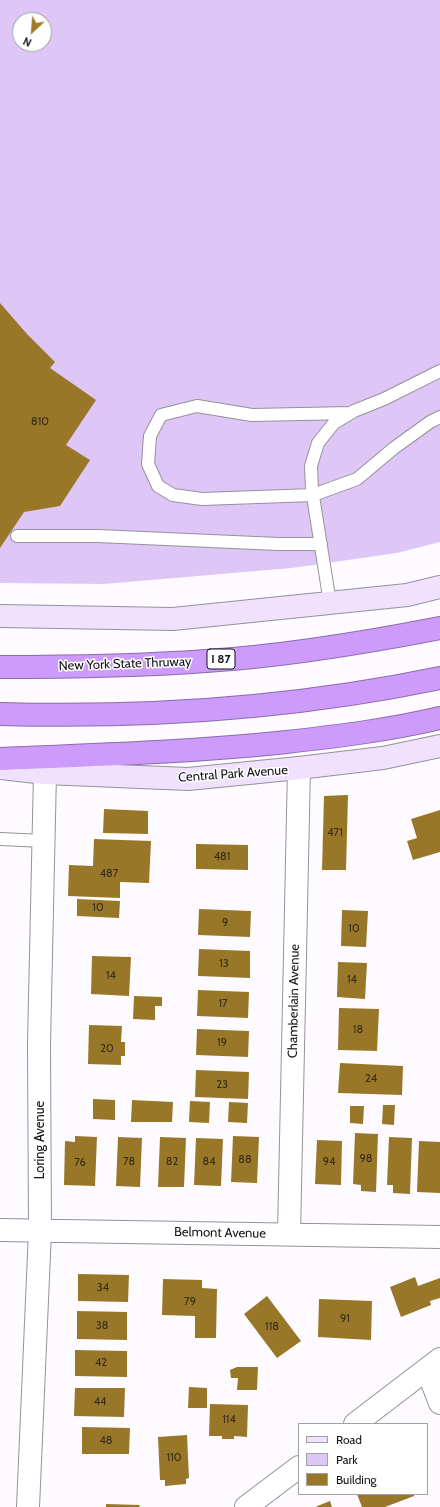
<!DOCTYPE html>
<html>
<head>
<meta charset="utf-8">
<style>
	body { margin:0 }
	#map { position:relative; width:440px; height:1507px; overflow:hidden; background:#fdfbff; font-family:Cabin,sans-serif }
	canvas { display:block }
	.legend { position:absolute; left:298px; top:1423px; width:130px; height:72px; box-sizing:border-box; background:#fff; border:1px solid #a1a1a2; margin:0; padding:5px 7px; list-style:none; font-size:12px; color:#151317 }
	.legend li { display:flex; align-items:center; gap:8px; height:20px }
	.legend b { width:20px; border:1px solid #a1a1a2 }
	.north { position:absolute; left:12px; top:12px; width:40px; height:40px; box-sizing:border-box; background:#fff; border:1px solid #a1a1a2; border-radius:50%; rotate:206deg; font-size:11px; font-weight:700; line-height:16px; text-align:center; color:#151317 }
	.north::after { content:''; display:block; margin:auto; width:14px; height:18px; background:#9e7a26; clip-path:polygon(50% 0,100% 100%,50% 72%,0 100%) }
</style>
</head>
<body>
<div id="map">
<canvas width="440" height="1507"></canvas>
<ul class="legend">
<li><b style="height:5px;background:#f0e1fe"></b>Road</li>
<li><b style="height:11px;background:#dec7f6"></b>Park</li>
<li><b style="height:11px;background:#997728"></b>Building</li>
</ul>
<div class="north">N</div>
</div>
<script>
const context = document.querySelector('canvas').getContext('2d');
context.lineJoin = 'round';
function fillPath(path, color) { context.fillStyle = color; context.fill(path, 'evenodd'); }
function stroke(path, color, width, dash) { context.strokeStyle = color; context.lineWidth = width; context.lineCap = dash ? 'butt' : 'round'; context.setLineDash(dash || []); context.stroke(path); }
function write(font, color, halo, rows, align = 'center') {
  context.font = font + ' Cabin,sans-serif'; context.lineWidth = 3; context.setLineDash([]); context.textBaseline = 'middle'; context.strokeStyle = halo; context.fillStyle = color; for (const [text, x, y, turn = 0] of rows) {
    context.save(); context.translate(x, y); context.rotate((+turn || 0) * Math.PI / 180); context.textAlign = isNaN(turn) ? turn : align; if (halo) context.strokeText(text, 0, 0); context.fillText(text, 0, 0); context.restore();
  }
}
fillPath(new Path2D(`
	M0,0H440V542L397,553L292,568L104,584L0,583ZM20,20H44V44H20Z`), '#dec7f6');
fillPath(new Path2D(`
	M0,303L27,334L55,362L50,368L96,400L66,445L90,460L60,506L24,512L0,548Z
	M348,795L346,870H322L324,796Z
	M104,809L148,811V834L103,833Z
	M440,810V852L413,860L407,841L417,838L411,819Z
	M94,839L151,841L149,883L120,882V898L68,896L69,865L93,866Z
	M196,844L248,845V870L196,869Z
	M77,899L120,901L119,918L77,916Z
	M199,909L251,911L250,937L198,935Z
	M342,910L368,911L366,947L341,946Z
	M199,949L250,951V978L198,976Z
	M92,956L131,957L129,996L91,994Z
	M338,962L367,963L365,999L337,997Z
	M198,990L249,992L248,1018L197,1016Z
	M134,996L162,997V1006H155V1020L133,1019Z
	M339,1008L379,1009L377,1051L338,1050Z
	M89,1025L122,1026L121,1042H125V1056H121V1065L88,1064Z
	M197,1029L249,1031L248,1057L196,1055Z
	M340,1063L403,1066L402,1095L338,1093Z
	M196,1070L249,1072L248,1099L195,1097Z
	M93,1099L115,1100V1120L93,1119Z
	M132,1100L173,1102L172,1122H131Z
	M190,1101L210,1102L209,1123L189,1122Z
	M229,1102L248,1103L247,1123L228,1122Z
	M383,1105H395L394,1125L382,1124Z
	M350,1106H364L363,1124L350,1123Z
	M355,1133L378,1134L376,1192L361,1191V1185L353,1184Z
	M75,1136L97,1137L95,1186L64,1185L65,1141L75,1142Z
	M233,1136L259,1137L257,1183L231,1182Z
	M118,1137L142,1138L140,1187L116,1186Z
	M160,1137L186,1138L184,1187H158Z
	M389,1137L412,1138L410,1194L393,1193V1185H387Z
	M196,1138L223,1139L221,1186L194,1185Z
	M317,1140L342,1141L341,1185L315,1184Z
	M419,1141L440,1142V1193L417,1192Z
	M78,1274L129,1275L128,1302L78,1301Z
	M415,1277L418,1286L440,1278V1298L430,1301L431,1305L401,1317L390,1287Z
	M163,1279L202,1280V1288L217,1289L216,1338H195V1316L162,1315Z
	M267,1296L301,1341L277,1358L244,1314Z
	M319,1299L372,1301L371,1340L318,1337Z
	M77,1311L127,1312V1340L77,1339Z
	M75,1350L127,1351V1377L75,1376Z
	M237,1367H258L257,1390H237L238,1378H231L230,1370Z
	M189,1387L207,1388V1408H188Z
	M75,1388H125L124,1417L74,1416Z
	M210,1404L248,1405L247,1437L234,1436V1439H222V1436H209Z
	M82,1427L130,1428L129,1454H82Z
	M187,1435L189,1478L186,1479V1484L165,1486V1480H160L158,1437Z
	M357,1494H414V1496L385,1507H362Z
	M330,1501L332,1507H315Z
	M106,1504L140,1505L139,1507H106Z`), '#997728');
const service = new Path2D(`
	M351,413L252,415L197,406L161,415L150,436L148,464L158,486L173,495L202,499L313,495L357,479L394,448L430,422L440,417
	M17,536H98L278,544H321
	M330,603L312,490L311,466L318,443L334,423L354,411L384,399L440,371
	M0,839L44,841`);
const minor = new Path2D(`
	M0,1230L440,1237
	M289,1234L299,768
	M427,1369L440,1403
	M355,1424L440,1359
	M28,1507L40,1231L39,1044L45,773
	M246,1507L299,1467`);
const secondary = new Path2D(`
	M0,616L173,619L407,595L440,587
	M0,768L45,773L188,779L299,768L383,758L440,746`);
const motorway = new Path2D(`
	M0,667C69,667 137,666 206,661C285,656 363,643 440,628
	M0,714C146,718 296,708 440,678
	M0,759C96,755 192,752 287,742C339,736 390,730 440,718`);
stroke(service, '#95919a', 14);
stroke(minor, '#95919a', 24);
stroke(secondary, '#95919a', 24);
stroke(motorway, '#8d6bab', 24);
stroke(service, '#fff', 12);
stroke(minor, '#fff', 22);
stroke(secondary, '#f0e1fe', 22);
stroke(motorway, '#cd9bfb', 22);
write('11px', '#362c1b', null, [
	["810",40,422],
	["471",335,833],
	["481",222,857],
	["487",109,874],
	["10",98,908],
	["9",225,923],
	["10",354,929],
	["13",224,964],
	["14",111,976],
	["14",352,980],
	["17",223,1004],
	["18",358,1030],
	["19",222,1043],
	["20",107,1049],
	["24",371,1079],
	["23",222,1085],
	["98",366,1159],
	["88",245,1160],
	["78",129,1162],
	["82",172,1162],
	["84",209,1162],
	["94",329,1162],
	["76",80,1163],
	["34",103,1288],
	["79",190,1302],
	["91",345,1319],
	["38",102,1326],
	["118",272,1327],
	["42",101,1363],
	["44",100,1402],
	["114",229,1420],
	["48",106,1441],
	["110",174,1458]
]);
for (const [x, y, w] of [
	[221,659,28]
]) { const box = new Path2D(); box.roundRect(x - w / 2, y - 10, w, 20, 3); context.fillStyle = '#fff'; context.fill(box); stroke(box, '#151317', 1); }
write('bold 12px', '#151317', null, [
	["I 87",221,659]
]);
write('13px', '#151317', '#fff', [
	["New York State Thruway",125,664,-2],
	["Central Park Avenue",233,774,-4],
	["Chamberlain Avenue",294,1001,-89],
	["Loring Avenue",40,1140,-90],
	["Belmont Avenue",220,1233,1]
]);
</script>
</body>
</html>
